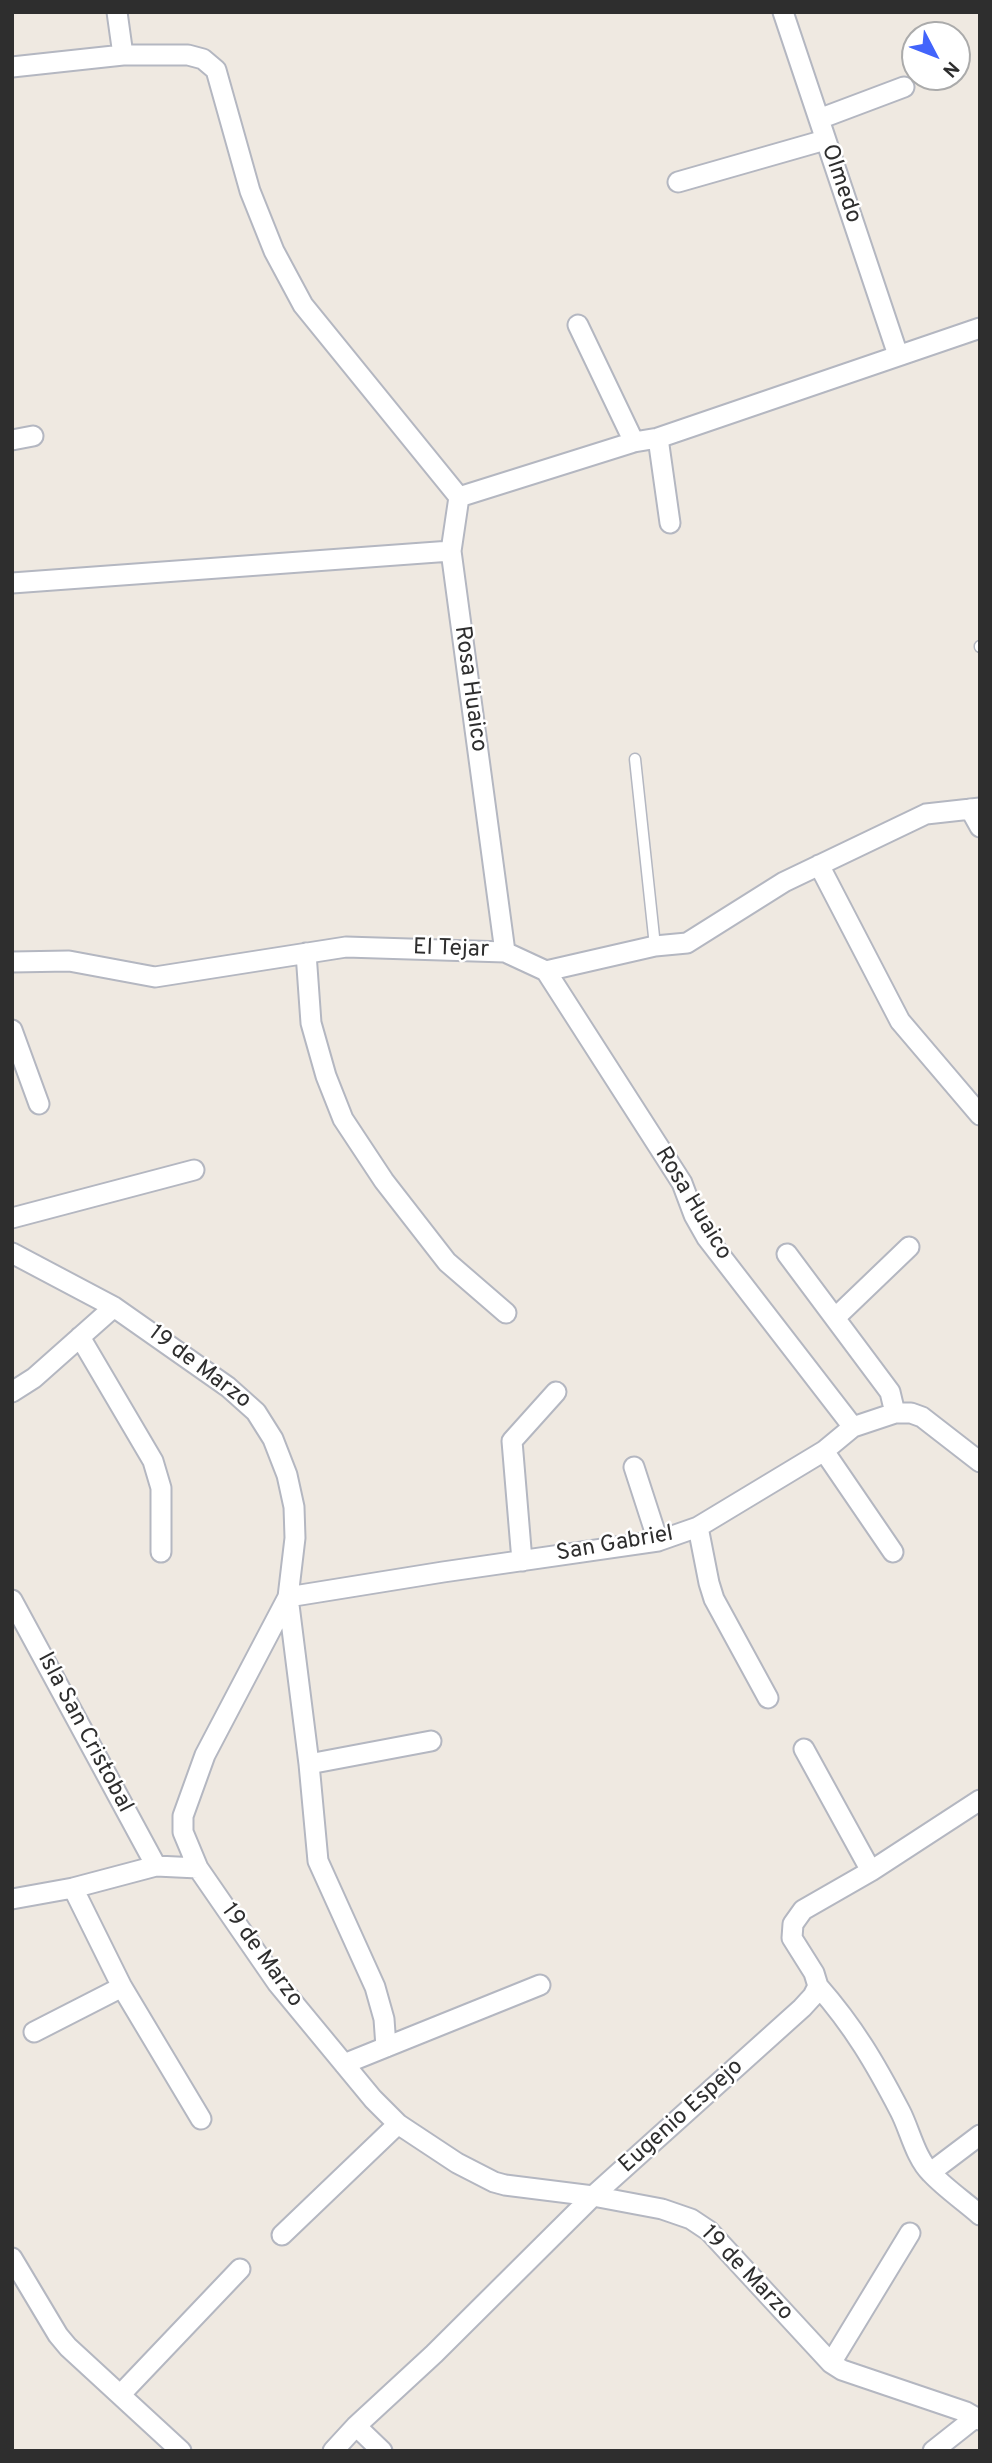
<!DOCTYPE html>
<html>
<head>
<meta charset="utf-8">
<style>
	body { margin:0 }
	#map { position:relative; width:992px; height:2463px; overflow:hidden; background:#efe9e1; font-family:Overpass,sans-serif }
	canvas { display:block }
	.frame { position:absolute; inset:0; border:14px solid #2e2e2e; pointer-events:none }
	.north { position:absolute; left:901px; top:21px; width:70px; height:70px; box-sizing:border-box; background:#fff; border:2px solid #ababab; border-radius:50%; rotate:132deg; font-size:19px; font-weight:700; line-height:28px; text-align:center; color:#2e2e2e }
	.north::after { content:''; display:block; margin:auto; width:24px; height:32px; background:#4264fb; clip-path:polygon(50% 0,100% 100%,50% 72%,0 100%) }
</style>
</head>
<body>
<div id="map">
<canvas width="992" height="2463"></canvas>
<div class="frame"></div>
<div class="north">N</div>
</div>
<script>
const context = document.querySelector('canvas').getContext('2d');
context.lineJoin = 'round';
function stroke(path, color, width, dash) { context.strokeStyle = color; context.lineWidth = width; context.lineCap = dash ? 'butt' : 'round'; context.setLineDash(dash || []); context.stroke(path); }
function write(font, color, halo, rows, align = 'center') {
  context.font = font + ' Overpass,sans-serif'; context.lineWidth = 5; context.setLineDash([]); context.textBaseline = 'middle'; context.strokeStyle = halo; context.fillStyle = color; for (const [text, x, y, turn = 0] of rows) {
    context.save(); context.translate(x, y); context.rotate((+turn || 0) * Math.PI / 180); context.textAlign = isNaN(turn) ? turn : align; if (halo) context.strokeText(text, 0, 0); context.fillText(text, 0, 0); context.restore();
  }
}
const lane = new Path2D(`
	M980,646V647
	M635,759L655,946`);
const street = new Path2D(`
	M117,12L123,55
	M783,12L898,355
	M12,67L123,55H188L203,59L216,70L250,191L274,251L303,305L459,497L451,551L505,952
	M819,119L904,87
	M678,182L825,140
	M578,325L634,442
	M658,438L670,523
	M12,440L33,436
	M459,497L634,442L658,438L980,328
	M12,583L451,551
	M970,809L980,827
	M819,865L900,1021L980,1115
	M306,953L311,1023L326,1076L343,1119L384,1181L447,1262L506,1313
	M12,962L69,961L155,977L346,947L505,952L546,971L655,946L687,943L784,882L926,814L980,808
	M546,971L682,1183L694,1215L707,1238L853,1427
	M12,1030L39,1104
	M12,1218L194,1170
	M12,1253L114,1307L228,1387L256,1412L273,1439L287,1475L294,1507L295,1538L288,1597L205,1755L183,1816V1832L198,1868L278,1984L373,2099L398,2124L457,2163L494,2182L505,2185L593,2196L662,2209L691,2219L709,2231L831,2363L842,2370L966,2412L980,2420
	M787,1254L890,1392L895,1413
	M835,1318L909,1247
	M80,1337L153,1461L161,1488V1552
	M12,1392L34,1378L114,1307
	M824,1451L893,1552
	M634,1467L658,1541
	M698,1527L709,1583L714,1599L768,1698
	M522,1561L512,1441L556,1392
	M12,1600L156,1866
	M804,1749L871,1871
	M309,1764L431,1741
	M73,1888L122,1987L201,2119
	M12,1899L73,1888L156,1866L198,1868
	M818,1986C854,2027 875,2063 900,2111C910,2130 915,2157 931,2173C945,2188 964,2201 980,2215
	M34,2032L122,1987
	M386,2047L384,2019L375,1987L318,1861L309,1764L288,1597L443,1572L658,1541L698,1527L824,1451L853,1427L895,1413H911L922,1417L980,1462
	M344,2064L540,1985
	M931,2172L980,2135
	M282,2235L398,2124
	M12,2258L58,2335L68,2347L181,2451
	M831,2363L910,2233
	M121,2394L240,2269
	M356,2426L382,2451
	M333,2451L356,2426L434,2354L593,2196L802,2008L813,1996L818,1986L814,1973L792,1938L793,1924L803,1910L871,1871L980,1800
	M933,2451L976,2417`);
stroke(lane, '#b4b7c1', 13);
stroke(street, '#b4b7c1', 23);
stroke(lane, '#fff', 10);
stroke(street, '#fff', 19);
write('23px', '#2e2e2e', '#fff', [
	["Olmedo",840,184,71],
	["Rosa Huaico",469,689,82],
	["El Tejar",451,950,2],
	["Rosa Huaico",692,1204,59],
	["19 de Marzo",199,1368,37],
	["San Gabriel",615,1545,-10],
	["Isla San Cristobal",84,1733,62],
	["19 de Marzo",261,1956,54],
	["Eugenio Espejo",682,2117,-42],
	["19 de Marzo",746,2274,46]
]);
</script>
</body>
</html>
